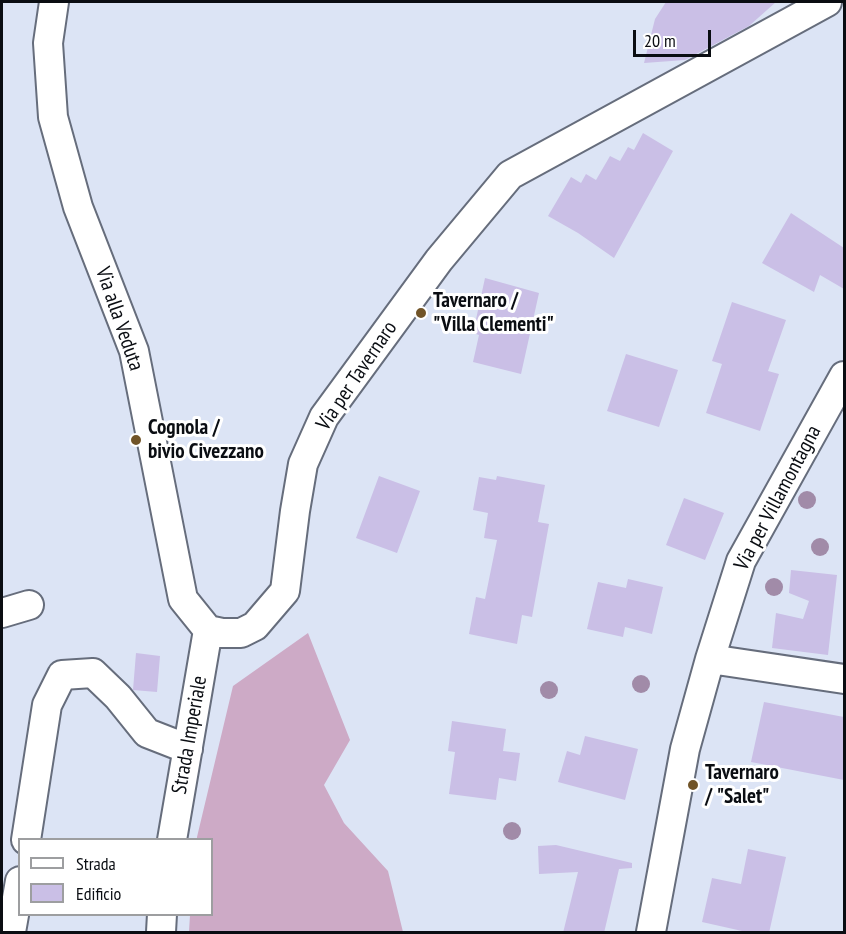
<!DOCTYPE html>
<html>
<head>
<meta charset="utf-8">
<style>
	body { margin:0 }
	#map { position:relative; width:846px; height:934px; overflow:hidden; background:#dce4f5; font-family:"PT Sans Narrow",sans-serif }
	canvas { display:block }
	.frame { position:absolute; inset:0; border:3px solid #0a0d12; pointer-events:none }
	.legend { position:absolute; left:18px; top:838px; width:195px; height:78px; box-sizing:border-box; background:#fff; border:2px solid #9d9ea0; margin:0; padding:8px 10px; list-style:none; font-size:18px; color:#0a0d12 }
	.legend li { display:flex; align-items:center; gap:12px; height:30px }
	.legend b { width:30px; border:2px solid #9d9ea0 }
	.scale { position:absolute; left:633px; top:30px; width:78px; height:27px; box-sizing:border-box; border:3px solid #0a0d12; border-top:0; padding-left:8px; font-size:18px; line-height:21px; white-space:nowrap; color:#0a0d12; -webkit-text-stroke:4px #fff; paint-order:stroke }
</style>
</head>
<body>
<div id="map">
<canvas width="846" height="934"></canvas>
<div class="frame"></div>
<ul class="legend">
<li><b style="height:8px;background:#fff"></b>Strada</li>
<li><b style="height:16px;background:#cabfe6"></b>Edificio</li>
</ul>
<div class="scale">20 m</div>
</div>
<script>
const context = document.querySelector('canvas').getContext('2d');
context.lineJoin = 'round';
function fillPath(path, color) { context.fillStyle = color; context.fill(path, 'evenodd'); }
function stroke(path, color, width, dash) { context.strokeStyle = color; context.lineWidth = width; context.lineCap = dash ? 'butt' : 'round'; context.setLineDash(dash || []); context.stroke(path); }
function write(font, color, halo, rows, align = 'center') {
  context.font = font + ' "PT Sans Narrow",sans-serif'; context.lineWidth = 6; context.setLineDash([]); context.textBaseline = 'middle'; context.strokeStyle = halo; context.fillStyle = color; for (const [text, x, y, turn = 0] of rows) {
    context.save(); context.translate(x, y); context.rotate((+turn || 0) * Math.PI / 180); context.textAlign = isNaN(turn) ? turn : align; if (halo) context.strokeText(text, 0, 0); context.fillText(text, 0, 0); context.restore();
  }
}
fillPath(new Path2D(`
	M308,633L350,740L324,785L344,823L388,871L403,932H189L190,915L212,914V840L197,839V837L233,686Z`), '#cdaac6');
fillPath(new Path2D(`
	M666,2H776L749,26L685,60L644,63L655,19Z
	M643,133L673,151L614,258L578,233L548,216L571,177L581,183L586,174L596,180L610,156L620,161L628,147L634,150Z
	M791,213L844,248V289L820,275L814,292L762,263Z
	M485,278L539,293L521,374L473,362L479,335L473,333Z
	M732,302L786,320L768,371L779,374L760,431L706,413L722,364L712,361Z
	M626,354L678,370L659,427L607,411Z
	M379,476L420,491L397,553L356,538Z
	M497,476L545,485L538,522L549,524L532,617L522,615L517,644L469,634L476,597L485,599L497,540L484,538L488,513L473,510L479,477L496,480Z
	M684,498L724,513L705,560L666,545Z
	M791,570L837,575L828,655L772,648L776,613L803,619L809,601L789,593Z
	M628,579L663,587L652,634L625,627L623,637L587,629L598,582L626,588Z
	M136,653L160,656L157,692L133,690Z
	M764,702L844,717V780L751,762Z
	M452,721L506,729L503,751L520,753L516,781L499,778L496,800L449,794L455,752L448,751Z
	M585,736L638,749L625,800L558,782L567,751L580,755Z
	M556,845L632,863V868L619,869L604,933H563L578,872L539,874L538,846Z
	M748,849L786,857L769,933H751L702,922L712,878L741,884Z`), '#cabfe6');
const minor = new Path2D(`
	M54,2L48,43L53,117L78,207L134,351L183,599L208,630
	M2,613L29,605
	M208,630L222,633H241L255,626L285,591L295,511L303,464L324,417L439,260L510,175L827,2
	M710,659L844,679
	M26,840L47,705L62,675L93,673L118,697L147,733L188,749
	M172,840L208,630
	M11,932L20,881
	M161,932L162,914
	M651,932L685,749L710,659L741,561L844,376`);
stroke(minor, '#666d7c', 32);
stroke(minor, '#fff', 28);
context.fillStyle = '#a18ba8';
for (const [x, y] of [
	[807,500],
	[820,547],
	[774,587],
	[641,684],
	[549,690],
	[512,831]
]) { context.beginPath(); context.arc(x, y, 9, 0, 2 * Math.PI); context.fill(); }
for (const [x, y, r, color] of [
	[421,313,6,"#715428"],
	[136,440,6,"#715428"],
	[693,785,6,"#715428"]
]) { const dot = new Path2D(); dot.arc(x, y, r, 0, 2 * Math.PI); context.fillStyle = color; context.fill(dot); stroke(dot, '#fff', 2); }
write('bold 21px', '#0a0d12', '#fff', [
	["Tavernaro /",433,301],
	["\"Villa Clementi\"",433,325],
	["Cognola /",148,428],
	["bivio Civezzano",148,452],
	["Tavernaro",705,773],
	["/ \"Salet\"",705,797]
], 'left');
write('21px', '#0a0d12', '#fff', [
	["Via alla Veduta",119,319,71],
	["Via per Tavernaro",357,376,-56],
	["Via per Villamontagna",778,498,-62],
	["Strada Imperiale",190,735,-80]
]);
</script>
</body>
</html>
